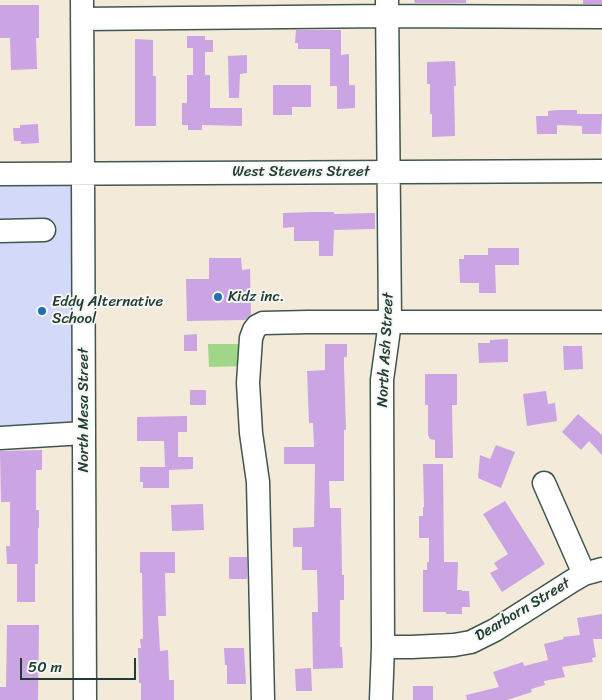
<!DOCTYPE html>
<html>
<head>
<meta charset="utf-8">
<style>
	body { margin:0 }
	#map { position:relative; width:602px; height:700px; overflow:hidden; background:#f4eada; font-family:Sriracha,sans-serif }
	canvas { display:block }
	.scale { position:absolute; left:20px; top:658px; width:116px; height:22px; box-sizing:border-box; border:2px solid #1f3d34; border-top:0; padding-left:6px; font-size:15px; line-height:18px; white-space:nowrap; color:#1f3d34; -webkit-text-stroke:4px #f6f6f2; paint-order:stroke }
</style>
</head>
<body>
<div id="map">
<canvas width="602" height="700"></canvas>
<div class="scale">50 m</div>
</div>
<script>
const context = document.querySelector('canvas').getContext('2d');
context.lineJoin = 'round';
function fillPath(path, color) { context.fillStyle = color; context.fill(path, 'evenodd'); }
function stroke(path, color, width, dash) { context.strokeStyle = color; context.lineWidth = width; context.lineCap = dash ? 'butt' : 'round'; context.setLineDash(dash || []); context.stroke(path); }
function write(font, color, halo, rows, align = 'center') {
  context.font = font + ' Sriracha,sans-serif'; context.lineWidth = 4; context.setLineDash([]); context.textBaseline = 'middle'; context.strokeStyle = halo; context.fillStyle = color; for (const [text, x, y, turn = 0] of rows) {
    context.save(); context.translate(x, y); context.rotate((+turn || 0) * Math.PI / 180); context.textAlign = isNaN(turn) ? turn : align; if (halo) context.strokeText(text, 0, 0); context.fillText(text, 0, 0); context.restore();
  }
}
fillPath(new Path2D(`
	M83,173L84,433L0,438V174Z`), '#d2d9f9');
fillPath(new Path2D(`
	M208,344H245V366L209,367Z`), '#9fd688');
fillPath(new Path2D(`
	M414,0H466V3H415Z
	M583,0H602V4H583Z
	M0,5H39V38H36L37,69L11,70L10,38H0Z
	M296,30H341V55L349,54V85H355V108L337,109V86H330V49H298V43H295Z
	M187,36H205V40H213V52H205V75H210V108H242V126L202,125V130H188V125H182V103H187V75H193V48H187Z
	M135,39L153,40V76H156V126H135Z
	M247,55V73L240,74L239,98H229L228,56Z
	M455,61L456,86H454L455,136L432,137V114H430V84H427V62Z
	M273,85H311V107H292V115H273Z
	M558,110H577V114H602L601,134H582V126L557,125V134H537L536,116H548V111Z
	M38,124L39,143L21,144V141H14L13,128H20V125Z
	M315,212H334V214L375,213V229L334,230L333,256H319V241H294V227L283,228V213Z
	M488,248H519V265H495L496,293H479V283H460L459,259H464V255H488Z
	M209,258H241L242,270L250,269L251,314L245,320L187,321L186,279H209Z
	M197,334V351H184V335Z
	M508,339V362L479,363L478,343H490V340Z
	M325,344H347V357H344V365L346,430H344V481H329L330,508H341L342,575H344V600H340V647H342L343,668L313,669L312,612H318L317,570H302V547H293V528L314,527L315,464H284V447H314L313,423H309L307,371L325,370Z
	M563,346H582L583,369L564,370Z
	M425,374H457V405H452L453,458H435V440L430,439L428,435V405H425Z
	M190,390H206V405H190Z
	M546,391L548,404L555,403L557,421L527,426L523,394Z
	M578,414L602,435V455L589,441L581,450L562,432Z
	M187,416V432H178V457H193V469L169,470V488H143V482H140V467H165L164,441H137V417Z
	M496,445L515,452L501,488L478,478L480,455L490,459Z
	M42,450V470H36V510H39V528H38V564H35V602H17V564H7L6,546H10V502H1L0,451Z
	M423,464H443L444,562H458L457,590H462V591H469L470,607H462V614H446V612H423V570H427V562H429V538H419V516H423V507H424Z
	M505,501L545,564L502,592L490,573L498,569L494,563L508,554L483,514Z
	M203,504L204,530L172,531L171,505Z
	M140,552H175V573H165L166,616H158L160,651L168,650L169,680H174V700H141V683H139L138,648H141L140,639H143L142,573H140Z
	M229,557H247V579H229Z
	M602,614V639H593L596,657L592,658L593,662L562,667L565,677L544,681L545,685L531,689L532,692L507,700H467L466,695L499,687L493,672L523,662L524,666L548,660L544,644L564,639L563,637L580,635L577,618Z
	M7,625H39L38,700H0V687H6Z
	M224,648H244L246,684H227V665H225Z
	M311,668L312,691H296L295,669Z
	M413,686H433V700H413Z`), '#caa4e3');
const minor = new Path2D(`
	M82,0L83,173L85,700
	M82,19L387,16L602,17
	M0,174L602,171
	M0,231L44,230
	M0,438L84,433
	M544,483L584,574
	M383,647H411L454,645L471,642L495,630L572,581L584,574L602,569
	M263,700L258,482L251,433L248,383L251,338L254,330L257,326L263,323L308,322H602
	M381,700L383,647L382,380L390,322L387,0`);
stroke(minor, '#3f574d', 25);
stroke(minor, '#fff', 22);
for (const [x, y, r, color] of [
	[218,297,5,"#1f6fb2"],
	[42,311,5,"#1f6fb2"]
]) { const dot = new Path2D(); dot.arc(x, y, r, 0, 2 * Math.PI); context.fillStyle = color; context.fill(dot); stroke(dot, '#f6f6f2', 2); }
write('15px', '#1f3d34', '#f6f6f2', [
	["West Stevens Street",301,172],
	["North Ash Street",386,350,-87],
	["North Mesa Street",84,410,-90],
	["Dearborn Street",523,610,-31]
]);
write('15px', '#1f3d34', '#f6f6f2', [
	["Kidz inc.",228,297],
	["Eddy Alternative",52,302],
	["School",52,319]
], 'left');
</script>
</body>
</html>
